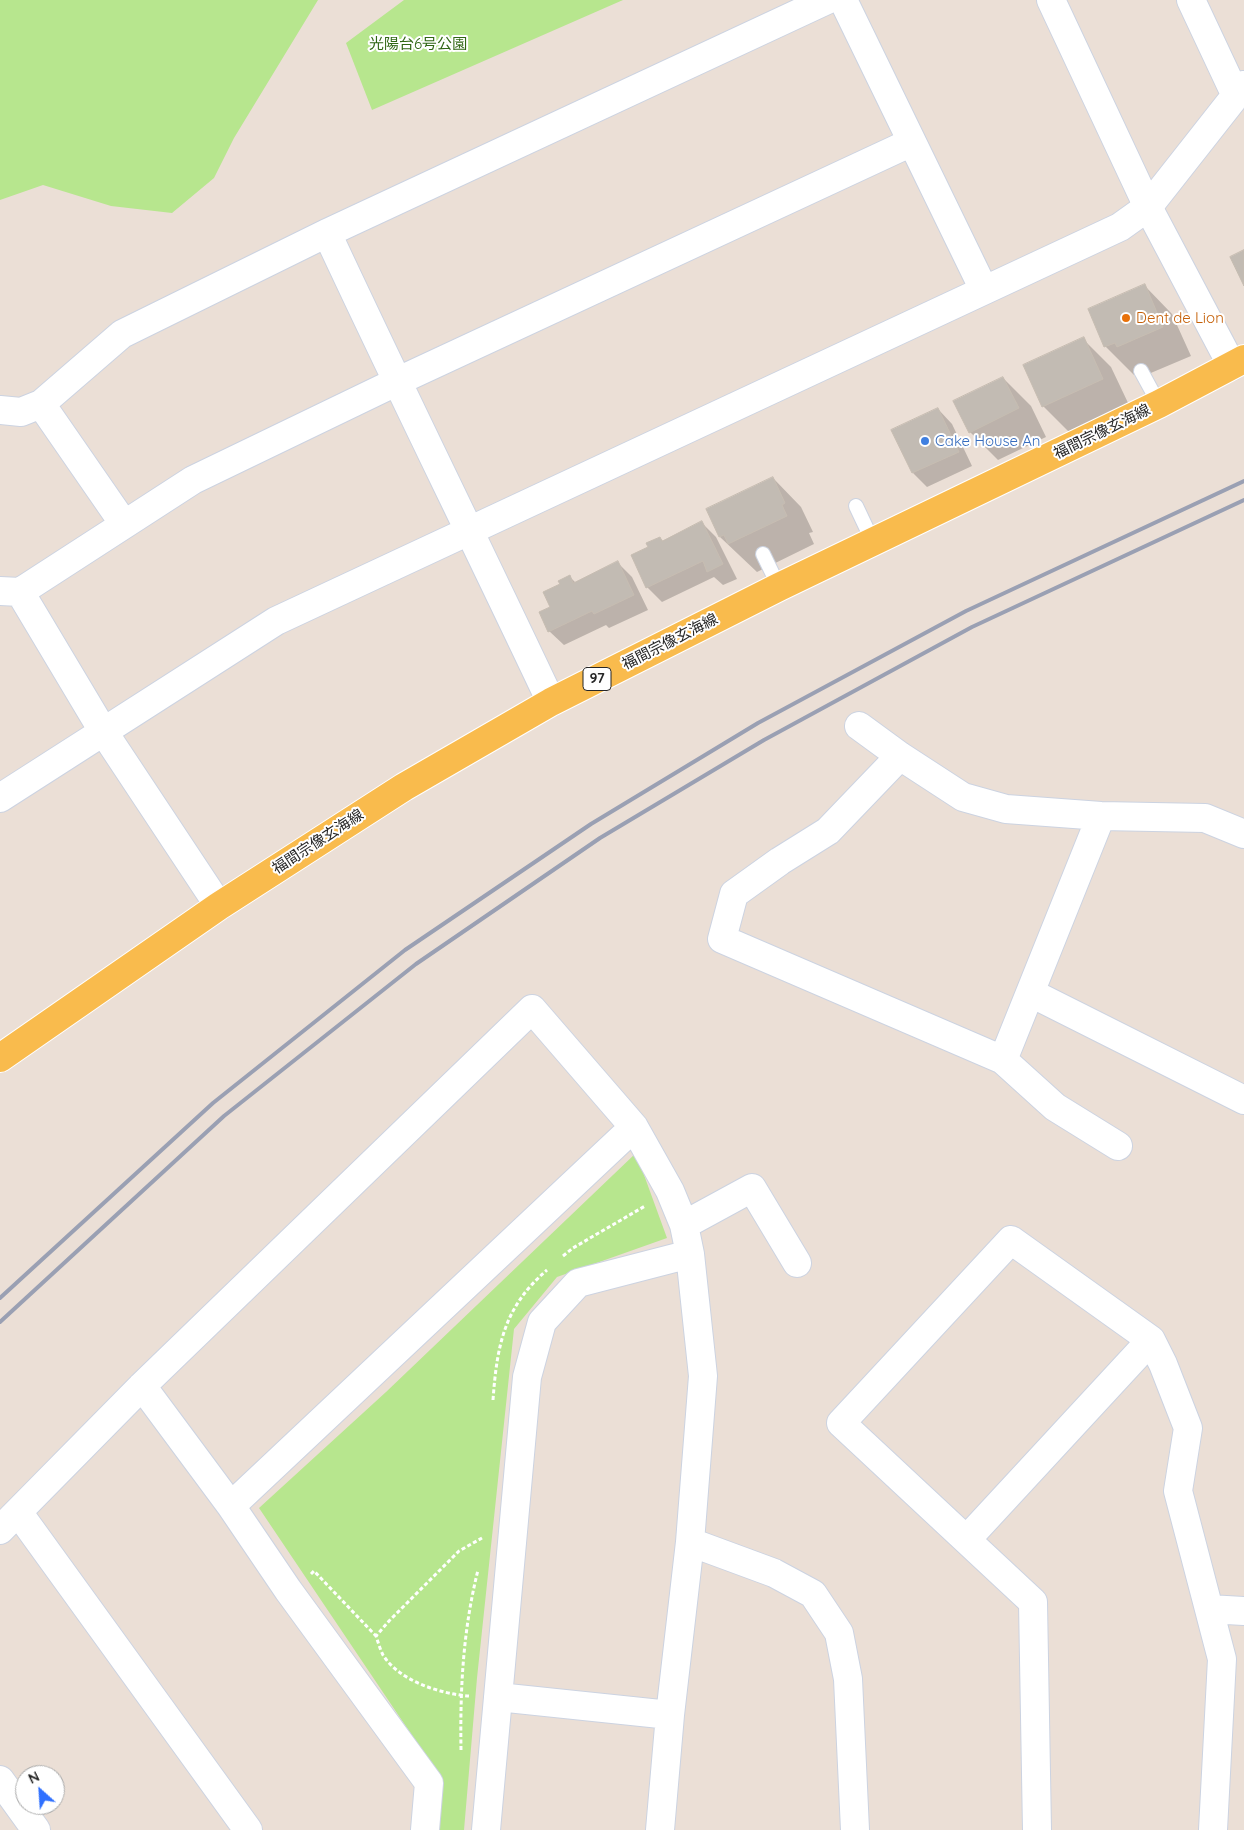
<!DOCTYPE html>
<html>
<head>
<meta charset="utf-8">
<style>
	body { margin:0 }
	#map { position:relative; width:1244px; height:1830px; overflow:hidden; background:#ebdfd6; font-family:Quicksand,sans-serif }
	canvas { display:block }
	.north { position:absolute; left:15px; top:1765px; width:50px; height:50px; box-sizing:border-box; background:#fff; border:1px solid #a9a9a9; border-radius:50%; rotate:334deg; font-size:14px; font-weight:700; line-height:20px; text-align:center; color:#272727 }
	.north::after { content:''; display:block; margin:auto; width:18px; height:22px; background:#2f70ff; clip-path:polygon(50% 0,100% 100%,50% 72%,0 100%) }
</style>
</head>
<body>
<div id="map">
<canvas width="1244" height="1830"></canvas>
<div class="north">N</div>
</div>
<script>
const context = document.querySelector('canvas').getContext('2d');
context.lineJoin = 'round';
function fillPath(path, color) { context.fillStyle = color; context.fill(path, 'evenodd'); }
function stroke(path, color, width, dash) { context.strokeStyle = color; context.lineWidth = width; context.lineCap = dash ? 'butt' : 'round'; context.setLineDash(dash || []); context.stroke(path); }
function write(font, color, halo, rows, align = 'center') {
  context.font = font + ' Quicksand,"Noto Sans JP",sans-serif'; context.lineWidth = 4; context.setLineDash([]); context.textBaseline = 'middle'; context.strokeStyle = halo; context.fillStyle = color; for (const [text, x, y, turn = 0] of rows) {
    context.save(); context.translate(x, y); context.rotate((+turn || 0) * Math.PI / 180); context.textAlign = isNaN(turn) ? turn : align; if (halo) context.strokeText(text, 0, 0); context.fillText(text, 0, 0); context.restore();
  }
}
fillPath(new Path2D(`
	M0,0H318L234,138L214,178L172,213L111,206L43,185L0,200Z
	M404,0H623L372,110L346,43Z
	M636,1153L667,1238L557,1277L514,1329L477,1678L464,1830H437L442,1780L259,1508L386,1392Z`), '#b7e68e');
fillPath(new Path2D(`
	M1144,285L1172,314L1191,356L1146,375L1142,371L1134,375L1105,346Z
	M1083,339L1111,367L1130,407L1071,434L1043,406Z
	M1003,378L1031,406L1046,437L998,460L970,432Z
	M938,409L952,424L972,466L927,487L913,473L893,430Z
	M773,478L801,507L813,532L809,533L814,544L757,572L720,537Z
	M702,523L716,537L737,579L723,585L714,577L662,602L647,587L649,548L660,538L663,541Z
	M618,563L632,577L648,610L609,628L606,625L564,645L549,631L552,608L561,585L570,577L576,583Z`), '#0003');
const building = new Path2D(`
	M1244,250V286L1230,257Z
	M1145,284L1163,327L1117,347L1115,343L1104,347L1088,309Z
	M1084,337L1103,379L1042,407L1023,365Z
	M1003,377L1019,408L969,433L953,401Z
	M938,408L959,452L912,473L891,430Z
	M773,477L785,503L782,505L787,516L728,544L724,535L719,537L706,509Z
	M702,521L723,564L707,572L703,561L646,588L631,555L648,547L646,543L660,537L662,541Z
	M618,561L634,595L594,614L592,611L548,632L539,612L550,607L543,592L560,584L558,581L570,575L573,583Z`);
fillPath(building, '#c2bbb3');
stroke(building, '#c6bcb1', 1);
const lane = new Path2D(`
	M1141,371L1159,404
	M856,506L873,542
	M763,554L779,587`);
const street = new Path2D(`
	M843,0L984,290
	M1191,0L1236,96
	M327,233C400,390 477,545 551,702
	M41,404L124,524
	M0,410L21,412L41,404L122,334L327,233L827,0
	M0,591L20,592L193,480L396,382L912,142
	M20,592L103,731L219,906
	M859,726L900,756L963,797L1006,809L1101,816L1205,818L1244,834
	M900,756L828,831L780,861L734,894L722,939L1003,1060L1055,1107L1118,1146
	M0,798L276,621L1120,227L1148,207L1244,85
	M1031,993L1244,1100
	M1003,1060L1101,816
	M684,1225L752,1188L797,1263
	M142,1386L231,1506L288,1590L429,1783L425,1830
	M231,1506L634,1127
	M18,1512L248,1830
	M0,1530L142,1386L532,1009L634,1127L670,1191L684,1225L690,1254L703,1376L690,1542L670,1715L660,1830
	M967,1539L1151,1340
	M690,1542L774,1573L813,1594L839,1633L848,1679L855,1830
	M1209,1609L1244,1611
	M498,1697L670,1715
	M0,1780L36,1830
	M486,1830L527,1377L542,1322L578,1283L690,1254
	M1037,1830L1033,1602L841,1423L1011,1240L1151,1340L1163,1364L1188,1428L1178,1491L1222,1659L1213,1830`);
const secondary = new Path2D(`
	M1051,0L1148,207L1232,366`);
const primary = new Path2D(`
	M0,1058L219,906L404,787L551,702L779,587L1159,404L1244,359`);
stroke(lane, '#ccd3e1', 16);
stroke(street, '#ccd3e1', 30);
stroke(secondary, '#ccd3e1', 30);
stroke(primary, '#fff', 30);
stroke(new Path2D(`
	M563,1256L573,1248L645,1206
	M493,1400C497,1345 504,1307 547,1270
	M311,1574L314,1571L376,1636
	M469,1696C441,1694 399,1681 383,1655C380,1649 378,1642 376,1636L389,1621L459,1551L482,1538
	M461,1750C460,1689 463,1630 478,1570`), '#fff', 3, [4, 2.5]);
stroke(lane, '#fff', 14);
stroke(street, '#fff', 28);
stroke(secondary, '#fff', 28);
stroke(primary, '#f9bb4d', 28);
stroke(new Path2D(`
	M0,1298L213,1103L405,950L591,824L758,723L966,611L1244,481
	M0,1322L224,1116L416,964L600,838L764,740L972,627L1244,500`), '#9aa0b3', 4);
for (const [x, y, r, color] of [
	[1126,318,5,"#e8710a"],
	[925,441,5,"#3f7fe0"]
]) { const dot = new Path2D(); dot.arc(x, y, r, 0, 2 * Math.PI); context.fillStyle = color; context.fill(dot); stroke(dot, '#fff', 2); }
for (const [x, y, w] of [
	[597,679,28]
]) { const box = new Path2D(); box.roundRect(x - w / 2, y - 11.5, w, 23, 4); context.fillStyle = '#fff'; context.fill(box); stroke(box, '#272727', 1); }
write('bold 14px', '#272727', null, [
	["97",597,679]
]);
write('15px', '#306614', '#fff', [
	["光陽台6号公園",418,44]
]);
write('15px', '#c56008', '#fff', [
	["Dent de Lion",1136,318]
], 'left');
write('15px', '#272727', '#fff', [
	["福間宗像玄海線",1102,432,-26],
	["福間宗像玄海線",670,642,-27],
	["福間宗像玄海線",318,842,-33]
]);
write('15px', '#366cbe', '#fff', [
	["Cake House An",935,441]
], 'left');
</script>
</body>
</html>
